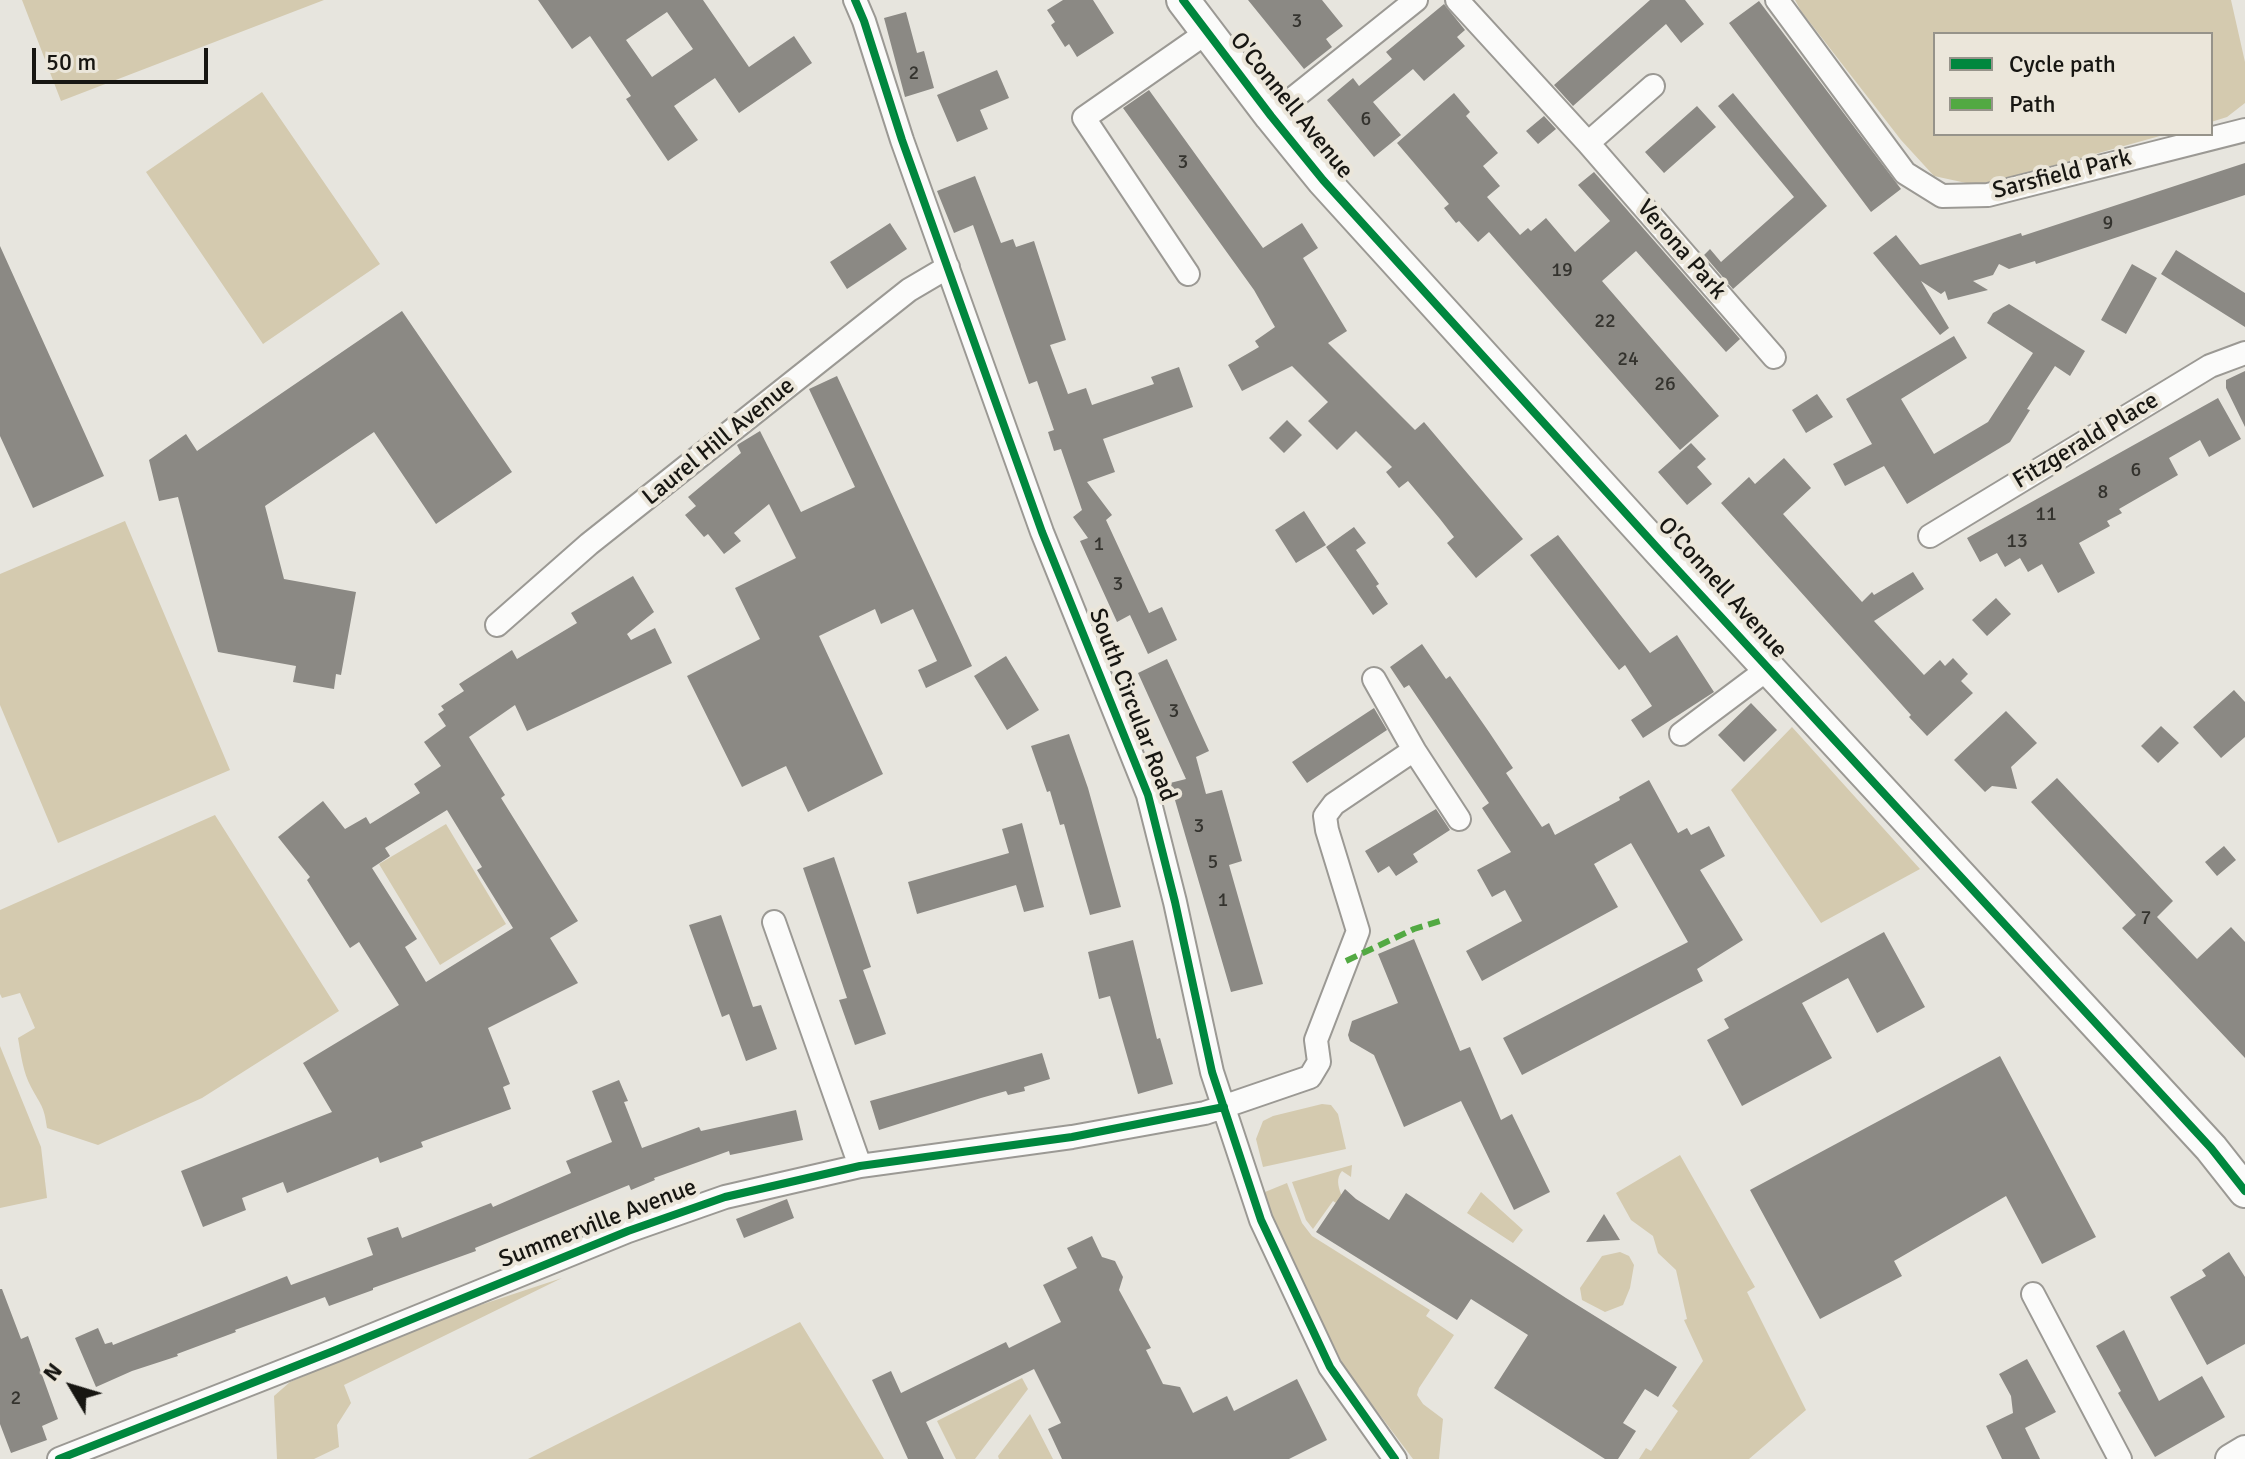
<!DOCTYPE html>
<html>
<head>
<meta charset="utf-8">
<style>
	body { margin:0 }
	#map { position:relative; width:2245px; height:1459px; overflow:hidden; background:#e7e5de; font-family:Signika,sans-serif }
	canvas { display:block }
	.legend { position:absolute; left:1933px; top:32px; width:280px; height:104px; box-sizing:border-box; background:#ebe6da; border:2px solid #96938a; margin:0; padding:10px 14px; list-style:none; font-size:24px; color:#171612 }
	.legend li { display:flex; align-items:center; gap:16px; height:40px }
	.legend b { width:40px; border:2px solid #96938a }
	.north { position:absolute; left:32px; top:1347px; width:80px; height:80px; -webkit-text-stroke:6px #ebe6da; paint-order:stroke; rotate:308deg; font-size:22px; font-weight:700; line-height:32px; text-align:center; color:#171612 }
	.north::after { content:''; display:block; margin:auto; width:28px; height:36px; background:#171612; clip-path:polygon(50% 0,100% 100%,50% 72%,0 100%) }
	.scale { position:absolute; left:32px; top:48px; width:176px; height:36px; box-sizing:border-box; border:4px solid #171612; border-top:0; padding-left:10px; font-size:24px; line-height:28px; white-space:nowrap; color:#171612; -webkit-text-stroke:6px #ebe6da; paint-order:stroke }
</style>
</head>
<body>
<div id="map">
<canvas width="2245" height="1459"></canvas>
<ul class="legend">
<li><b style="height:10px;background:#00873e"></b>Cycle path</li>
<li><b style="height:10px;background:#52a942"></b>Path</li>
</ul>
<div class="north">N</div>
<div class="scale">50 m</div>
</div>
<script>
const context = document.querySelector('canvas').getContext('2d');
context.lineJoin = 'round';
function fillPath(path, color) { context.fillStyle = color; context.fill(path, 'evenodd'); }
function stroke(path, color, width, dash) { context.strokeStyle = color; context.lineWidth = width; context.lineCap = dash ? 'butt' : 'round'; context.setLineDash(dash || []); context.stroke(path); }
function write(font, color, halo, rows, align = 'center') {
  context.font = font + ' Signika,sans-serif'; context.lineWidth = 8; context.setLineDash([]); context.textBaseline = 'middle'; context.strokeStyle = halo; context.fillStyle = color; for (const [text, x, y, turn = 0] of rows) {
    context.save(); context.translate(x, y); context.rotate((+turn || 0) * Math.PI / 180); context.textAlign = isNaN(turn) ? turn : align; if (halo) context.strokeText(text, 0, 0); context.fillText(text, 0, 0); context.restore();
  }
}
fillPath(new Path2D(`
	M22,0H324L61,101Z
	M1795,0H2231L2245,62V103L2227,117L2211,122V34H1935V134H2167L1980,186L1934,176L1901,140L1801,11Z
	M262,92L380,264L263,344L146,172Z
	M125,521L230,770L58,843L0,705V574Z
	M1792,727L1920,869L1821,923L1731,790Z
	M215,815L339,1011L202,1098L98,1145L47,1128C44,1105 41,1106 31,1087C23,1072 21,1055 18,1038L35,1028L20,993L2,998L0,994V910Z
	M446,824L506,924L440,965L379,864Z
	M0,1046L41,1147L47,1198L0,1208Z
	M1322,1104L1331,1105L1338,1114L1346,1149L1263,1167L1256,1139L1263,1121L1273,1116Z
	M1680,1155L1755,1287L1747,1292L1806,1410L1749,1459H1639L1646,1448L1651,1451L1678,1411L1672,1406L1703,1361L1684,1320L1687,1319L1676,1270L1658,1253L1653,1236L1631,1220L1616,1193Z
	M1352,1165L1351,1177L1342,1171C1336,1178 1338,1186 1341,1194L1374,1228L1333,1201L1313,1229L1306,1220L1292,1182Z
	M1287,1183L1302,1223L1312,1236L1430,1310L1426,1316L1454,1335L1419,1388L1417,1395L1423,1404L1443,1419L1439,1459H1413L1346,1370L1276,1231L1265,1192Z
	M1481,1192L1523,1230L1513,1243L1467,1213Z
	M1620,1252L1629,1256L1634,1265L1630,1288L1623,1305L1605,1312L1582,1300L1580,1288L1602,1256Z
	M562,1278L344,1385L351,1403L337,1425L339,1447L314,1459H277L274,1396L290,1382L432,1321Z
	M800,1322L884,1459H528Z
	M1022,1378L1028,1389L975,1459H956L937,1421Z
	M1030,1414L1053,1459H999L998,1456Z`), '#d4caaf');
fillPath(new Path2D(`
	M538,0H703L749,67L794,36L812,63L739,113L715,78L674,106L698,140L668,161L626,99L631,96L590,36L572,49ZM667,12L693,49L652,77L626,40Z
	M1063,0H1093L1114,33L1077,57L1069,44L1065,47L1051,25L1055,22L1047,10Z
	M1248,0H1322L1343,26L1326,39L1332,47L1304,69Z
	M1650,0H1685L1704,24L1681,43L1666,24L1573,106L1554,85Z
	M1759,1L1901,189L1871,212L1729,23Z
	M1444,4L1465,30L1457,37L1465,46L1424,81L1413,69L1373,102L1401,135L1374,157L1327,100L1353,78L1359,86L1392,59L1386,52Z
	M906,12L917,53L924,51L934,88L905,97L884,18Z
	M997,70L1009,98L980,110L988,129L957,142L937,95Z
	M1149,90L1263,248L1302,223L1318,248L1303,258L1347,331L1328,343L1415,430L1424,422L1523,539L1476,578L1447,543L1454,537L1440,519L1408,481L1399,488L1386,472L1392,467L1356,431L1337,450L1308,421L1328,402L1292,366L1242,391L1228,365L1259,347L1255,341L1275,327L1254,290L1123,108Z
	M1454,93L1470,112L1466,116L1498,153L1483,166L1500,186L1487,197L1520,235L1528,228L1531,231L1546,218L1575,252L1610,221L1578,185L1594,172L1740,339L1726,352L1636,251L1602,281L1719,416L1680,450L1489,232L1478,242L1459,221L1456,223L1444,208L1449,204L1397,143Z
	M1733,93L1827,206L1733,289L1704,255L1710,249L1721,262L1794,197L1718,106Z
	M1697,106L1716,127L1664,173L1645,152Z
	M1544,116L1556,129L1538,144L1526,131Z
	M2245,163V195L2036,264L2035,261L2009,269L1999,264L1993,275L1973,281L1988,290L1948,300L1945,291L1941,294L1921,281L1949,328L1940,335L1873,253L1896,235L1920,265L2021,233L2022,236Z
	M975,176L1001,243L1013,239L1016,247L1034,241L1066,340L1050,345L1068,394L1086,388L1092,405L1154,384L1151,377L1179,367L1193,407L1103,439L1115,472L1087,482L1112,515L1106,520L1149,613L1162,607L1177,640L1148,654L1130,615L1117,622L1080,541L1088,538L1073,517L1082,510L1061,449L1054,451L1048,432L1054,430L1037,381L1029,384L973,225L954,233L937,191Z
	M890,223L907,249L847,289L830,262Z
	M0,246L104,476L33,508L0,436Z
	M2176,250L2245,293V327L2161,274Z
	M2132,264L2157,278L2126,334L2101,320Z
	M2009,304L2085,351L2070,376L2055,366L2027,409L2030,410L2010,442L1907,504L1884,466L1845,486L1833,464L1872,444L1846,399L1954,336L1967,358L1901,399L1934,454L1988,422L2033,353L1987,323L1993,313Z
	M402,311L512,472L436,524L374,432L265,506L284,579L356,592L341,675L336,674L334,689L293,682L296,666L218,652L178,497L159,501L149,460L186,434L197,451Z
	M2245,371V427L2226,388V380Z
	M837,376L972,666L926,688L918,670L937,661L913,609L881,624L875,609L819,636L883,774L808,812L786,766L742,787L687,676L760,639L735,588L796,558L769,504L734,533L741,541L724,554L708,534L704,537L685,515L696,506L688,497L741,453L737,445L760,431L801,512L855,487L809,389Z
	M1817,394L1833,417L1806,433L1792,410Z
	M2218,398L2241,439L2209,457L2200,440L2169,458L2178,475L2119,509L2122,513L2107,521L2110,526L2079,543L2095,573L2058,593L2042,564L2028,572L2020,558L2005,567L1997,553L1980,562L1967,538Z
	M1287,420L1302,435L1284,453L1269,438Z
	M1691,443L1706,459L1697,467L1712,484L1687,505L1658,472Z
	M1784,458L1811,488L1783,514L1862,602L1872,592L1874,595L1913,572L1924,589L1874,621L1924,675L1940,660L1945,666L1953,658L1968,674L1961,681L1973,693L1927,736L1909,717L1911,715L1721,503L1749,477L1755,484Z
	M1304,511L1326,545L1296,563L1275,530Z
	M1354,527L1366,543L1356,550L1379,584L1376,586L1388,604L1373,615L1326,547Z
	M1558,535L1650,653L1677,635L1714,692L1643,738L1631,720L1652,706L1625,665L1619,670L1530,555Z
	M633,576L654,612L627,634L631,640L655,628L672,663L527,731L515,705L469,737L505,795L501,798L578,921L550,938L578,983L488,1028L510,1084L503,1087L511,1109L421,1142L423,1147L380,1163L378,1157L287,1193L283,1182L242,1198L246,1210L203,1227L181,1171L332,1112L303,1063L399,1005L359,942L350,948L307,880L310,877L278,837L323,801L345,829L366,817L370,824L420,793L414,784L441,766L424,742L446,726L438,714L444,710L441,706L464,691L459,684L512,650L517,659L577,623L571,613ZM447,810L482,867L477,870L513,928L426,982L405,947L417,939L372,868L390,856L385,848Z
	M1996,598L2011,614L1987,636L1972,620Z
	M1422,644L1446,679L1450,676L1489,732L1513,768L1506,773L1542,827L1549,823L1555,835L1620,800L1619,797L1649,780L1678,833L1687,828L1691,835L1709,826L1725,856L1700,870L1743,940L1697,969L1703,981L1522,1075L1503,1038L1688,942L1631,843L1594,864L1618,907L1482,981L1466,951L1522,921L1505,890L1492,897L1477,870L1511,852L1482,808L1489,803L1466,769L1409,685L1404,688L1390,667Z
	M1006,656L1039,710L1007,730L974,676Z
	M1167,659L1209,751L1196,757L1206,794L1222,790L1242,861L1229,865L1263,984L1231,992L1170,783L1186,779L1138,673Z
	M2234,690L2245,702V737L2221,758L2193,727Z
	M1751,703L1777,730L1744,762L1718,735Z
	M1374,708L1387,730L1307,783L1292,762Z
	M2006,711L2037,743L2011,767L2017,789L1992,786L1985,792L1954,760Z
	M2161,726L2179,743L2158,763L2141,746Z
	M1069,734L1088,788L1121,907L1090,915L1064,824L1060,825L1050,791L1047,792L1031,746Z
	M2057,778L2173,901L2157,917L2197,959L2231,927L2245,942V1058L2122,928L2136,915L2031,802Z
	M1436,809L1450,830L1413,854L1418,862L1396,876L1389,866L1378,873L1365,851Z
	M1022,823L1044,907L1024,912L1016,885L917,914L908,882L1009,853L1002,829Z
	M2224,846L2236,860L2217,876L2205,862Z
	M834,857L871,967L863,970L886,1034L855,1045L839,1000L847,998L803,868Z
	M721,915L753,1007L761,1005L777,1049L746,1061L729,1014L722,1017L689,925Z
	M1884,932L1925,1007L1877,1033L1848,978L1802,1003L1832,1058L1742,1106L1707,1040L1729,1028L1724,1019Z
	M1414,939L1460,1051L1470,1047L1501,1120L1512,1114L1550,1192L1514,1210L1461,1101L1404,1127L1374,1055L1350,1041L1348,1035L1352,1021L1398,1003L1378,954Z
	M1133,940L1157,1039L1160,1038L1173,1084L1138,1094L1110,996L1099,999L1088,952Z
	M1042,1053L1050,1079L1024,1087L1025,1091L1008,1095L1006,1091L981,1098L879,1130L870,1101Z
	M2000,1056L2096,1237L2042,1264L2006,1196L1894,1261L1902,1276L1820,1319L1750,1190Z
	M619,1080L628,1101L624,1102L642,1148L699,1127L701,1131L796,1110L803,1140L730,1155L729,1151L654,1178L655,1180L631,1190L629,1185L475,1248L476,1251L373,1288V1290L329,1306L325,1297L235,1330L236,1332L177,1354L178,1356L132,1371L96,1387L75,1338L98,1328L105,1344L112,1342L113,1345L287,1276L291,1285L373,1255L367,1238L398,1227L402,1238L491,1203L493,1207L571,1173L566,1161L612,1142L592,1091Z
	M1345,1189L1356,1199L1389,1220L1406,1193L1566,1298L1677,1367L1658,1397L1645,1389L1623,1423L1636,1431L1618,1459H1605L1494,1388L1528,1335L1471,1299L1457,1320L1316,1232Z
	M787,1199L794,1218L744,1238L736,1219Z
	M1604,1214L1620,1240L1586,1242Z
	M1092,1236L1102,1257L1115,1261L1123,1277L1119,1290L1151,1348L1146,1350L1163,1384L1180,1387L1193,1413L1227,1396L1234,1411L1297,1379L1327,1440L1289,1459H1062L1048,1429L1061,1423L1034,1369L926,1422L944,1459H908L872,1380L891,1371L901,1393L1006,1342L1009,1348L1061,1322L1043,1285L1077,1268L1067,1248Z
	M2229,1252L2245,1277V1344L2207,1365L2170,1297L2206,1276L2202,1270Z
	M0,1289H2L21,1339L28,1336L58,1419L42,1426L47,1440L11,1453L0,1424Z
	M2124,1330L2159,1401L2202,1376L2225,1417L2155,1457L2118,1393L2121,1391L2096,1346Z
	M2027,1359L2056,1412L2025,1428L2040,1459H2002L1986,1426L2013,1413L2011,1396L1999,1374Z`), '#8b8984');
const minor = new Path2D(`
	M855,0L864,21L902,140L1042,532L1148,795L1175,902L1212,1072L1261,1220L1330,1367L1395,1459
	M1457,0L1588,143L1653,86
	M1777,0L1905,173L1942,196L1988,195L2245,130
	M1271,116L1416,0
	M1588,143L1774,357
	M1188,274L1084,118L1206,33
	M1930,536L2210,366L2245,353
	M497,625L589,544L909,290L948,267
	M1374,679L1414,750
	M1681,734L1769,668
	M774,922L860,1166
	M2033,1294L2120,1459
	M59,1459L336,1350L628,1231L725,1197L860,1166L1072,1137L1205,1113L1310,1077L1319,1062L1316,1040L1358,931L1327,830L1325,816L1334,804L1414,750L1459,819`);
const tertiary = new Path2D(`
	M2230,1459L2245,1450`);
const secondary = new Path2D(`
	M1183,0L1271,116L1323,180L1661,552L2211,1148L2245,1191`);
stroke(minor, '#9b9994', 26);
stroke(tertiary, '#9b9994', 32);
stroke(secondary, '#9b9994', 36);
stroke(minor, '#fbfbfa', 22);
stroke(tertiary, '#fbfbfa', 28);
stroke(secondary, '#fbfbfa', 32);
stroke(new Path2D(`
	M1346,961L1414,929L1440,921`), '#52a942', 6, [12, 6]);
stroke(new Path2D(`
	M855,0L864,21L902,140L1042,532L1148,795L1175,902L1212,1072L1261,1220L1330,1367L1395,1459
	M1183,0L1271,116L1323,180L1661,552L2211,1148L2245,1191
	M59,1459L336,1350L628,1231L725,1197L860,1166L1072,1137L1224,1107`), '#00873e', 8);
write('20px', '#34332e', null, [
	["3",1297,22],
	["2",914,74],
	["6",1366,120],
	["3",1183,163],
	["9",2108,224],
	["19",1562,271],
	["22",1605,322],
	["24",1628,360],
	["26",1665,385],
	["6",2136,471],
	["8",2103,493],
	["11",2046,515],
	["13",2017,542],
	["1",1099,545],
	["3",1118,585],
	["3",1174,712],
	["3",1199,827],
	["5",1213,863],
	["1",1223,901],
	["7",2146,919],
	["2",16,1399]
]);
write('24px', '#171612', '#ebe6da', [
	["O'Connell Avenue",1291,106,51],
	["Sarsfield Park",2062,175,-14],
	["Verona Park",1681,250,49],
	["Fitzgerald Place",2086,441,-31],
	["Laurel Hill Avenue",719,442,-39],
	["O'Connell Avenue",1722,588,48],
	["South Circular Road",1132,705,69],
	["Summerville Avenue",598,1224,-21]
]);
</script>
</body>
</html>
